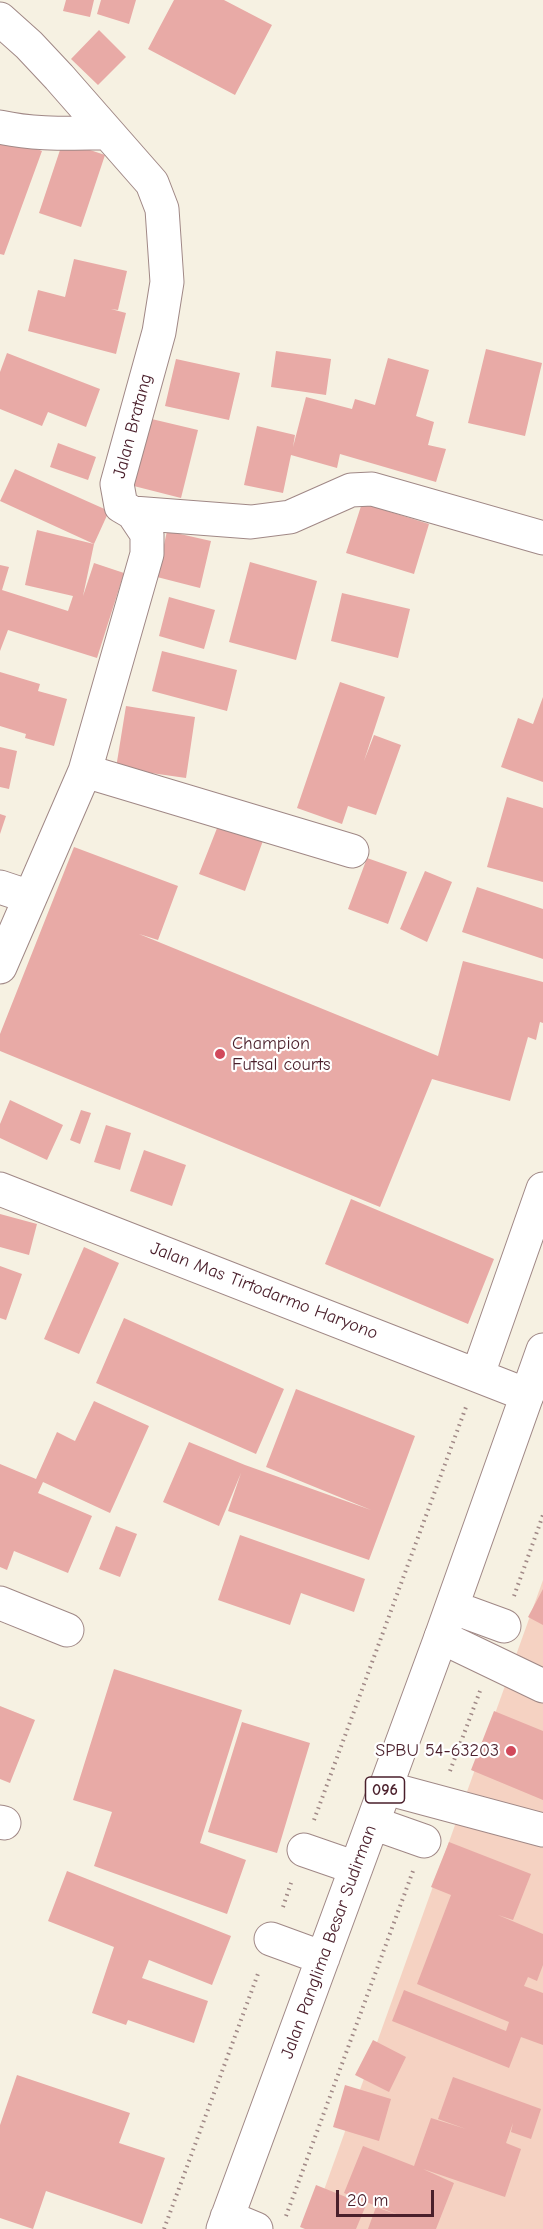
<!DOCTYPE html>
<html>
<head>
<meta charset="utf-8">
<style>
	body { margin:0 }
	#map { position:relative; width:543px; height:2229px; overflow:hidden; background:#f6f1e2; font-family:"Comic Neue",sans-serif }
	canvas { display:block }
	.scale { position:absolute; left:336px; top:2190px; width:98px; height:27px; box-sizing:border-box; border:3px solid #4a1f2b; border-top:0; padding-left:8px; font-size:18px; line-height:21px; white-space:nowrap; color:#4a1f2b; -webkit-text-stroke:4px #fff; paint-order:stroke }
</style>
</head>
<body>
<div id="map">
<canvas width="543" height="2229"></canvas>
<div class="scale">20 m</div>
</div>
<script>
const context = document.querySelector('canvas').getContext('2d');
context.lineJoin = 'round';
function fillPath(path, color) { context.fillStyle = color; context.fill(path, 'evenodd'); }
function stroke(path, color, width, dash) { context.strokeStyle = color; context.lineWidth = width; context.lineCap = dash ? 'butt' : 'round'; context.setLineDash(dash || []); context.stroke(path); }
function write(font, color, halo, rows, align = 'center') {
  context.font = font + ' "Comic Neue",sans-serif'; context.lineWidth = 4.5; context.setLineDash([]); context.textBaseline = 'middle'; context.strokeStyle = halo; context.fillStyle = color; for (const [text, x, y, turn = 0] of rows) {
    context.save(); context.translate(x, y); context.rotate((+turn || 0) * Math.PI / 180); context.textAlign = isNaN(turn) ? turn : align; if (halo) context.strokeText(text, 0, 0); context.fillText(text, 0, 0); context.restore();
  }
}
fillPath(new Path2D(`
	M543,1580V2229H310Z`), '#f5d2c2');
fillPath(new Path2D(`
	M66,0H94L90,17L63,11Z
	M101,0H136L129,24L97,14Z
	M174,0H224L272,25L235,95L148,49Z
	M99,30L126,57L98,85L71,59Z
	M0,135L42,151L4,255L0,254Z
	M63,141L105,155L81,227L39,213Z
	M74,259L127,271L118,310L111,309L126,313L116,354L28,331L38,290L65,297Z
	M486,349L542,363L525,436L468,423Z
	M276,351L331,359L326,395L271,387Z
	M7,353L100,389L86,427L48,412L42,426L0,409V372Z
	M388,358L429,370L416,416L434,422L428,445L446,449L436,482L340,454L337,468L291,455L283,493L244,485L257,426L295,435L293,447L306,397L352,409L355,399L375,405Z
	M176,359L240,373L229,420L165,406Z
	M139,416L198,430L181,498L122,483Z
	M58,443L96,457L88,480L50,467Z
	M15,469L109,511L94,544L83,596L94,563L124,573L97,658L8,630L0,651V565L9,567L2,590L68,611L73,596L25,585L37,530L94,544L0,501Z
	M362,503L429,524L414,574L346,553Z
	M167,531L211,541L200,588L157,577Z
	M250,562L317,581L296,660L229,642Z
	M342,593L410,609L398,658L331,641Z
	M169,597L215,610L204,649L159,636Z
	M162,651L237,670L227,711L152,691Z
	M0,672L40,684L38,691L67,699L54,746L25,738L26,734L0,726Z
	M340,682L385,697L364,761L374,735L401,745L376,815L348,806L342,824L297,808Z
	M543,697V782L501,767L518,718L533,724Z
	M126,706L195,717L186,778L116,768Z
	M0,747L17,751L9,789L0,787Z
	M507,797L543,808V882L487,867Z
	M0,814L6,816L0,834Z
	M221,818L265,835L245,891L199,874Z
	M74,847L178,886L158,940L139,934L438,1056L463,961L543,982V1023L540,1022L536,1040L528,1037L510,1101L432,1079L380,1207L0,1051V1034Z
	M367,858L407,872L388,924L348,909Z
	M425,871L452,882L427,942L400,929Z
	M477,887L543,909V959L462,932Z
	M10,1100L63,1125L47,1160L0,1138V1124Z
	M81,1110L91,1113L80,1144L70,1140Z
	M106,1125L131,1133L120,1170L94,1162Z
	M144,1150L186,1165L172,1206L130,1191Z
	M351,1199L494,1259L468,1324L325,1264Z
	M0,1214L37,1224L29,1255L0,1247Z
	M84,1247L119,1263L79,1354L44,1339Z
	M0,1266L22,1274L6,1320L0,1318Z
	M124,1318L284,1389L256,1454L96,1383Z
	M296,1389L415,1436L369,1560L228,1511L241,1473L219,1526L163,1502L189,1442L245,1465L371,1510L266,1467Z
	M94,1401L149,1426L110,1513L43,1482L38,1493L92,1516L68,1573L14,1551L7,1570L0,1567V1464L36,1479L57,1432L75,1441Z
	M116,1526L137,1534L120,1577L99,1569Z
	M240,1535L365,1579L354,1612L301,1593L290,1625L218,1600Z
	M543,1589V1625L528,1617Z
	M114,1669L242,1710L200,1843L246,1860L227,1914L94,1866L112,1812L73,1800Z
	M0,1706L35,1720L10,1783L0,1779Z
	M494,1711L543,1731V1800L471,1770Z
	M242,1722L310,1743L277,1853L208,1832Z
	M449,1842L531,1874L513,1920L498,1915L543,1934V1965L537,1981L528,1977L524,1986L543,1993V2045L521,2037L509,2068L392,2021L404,1990L506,2031L509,2022L417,1984L451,1895L431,1887Z
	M67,1871L231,1936L212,1985L149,1960L142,1978L208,2001L194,2043L128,2020L126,2025L92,2013L114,1947L48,1921Z
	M373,2040L406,2057L389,2092L355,2075Z
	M17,2075L130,2113L119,2143L165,2158L142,2224L46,2191L33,2229L0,2218V2125Z
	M453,2077L541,2109L531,2139L511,2132L513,2123L506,2143L521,2149L505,2197L423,2169L454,2183L436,2229H368L376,2207L401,2216L344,2193L363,2146L414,2166L431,2118L466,2129L438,2119Z
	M345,2085L391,2099L379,2141L333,2127Z
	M316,2185L366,2205L356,2229H305L300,2227Z`), '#e8aaa6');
const minor = new Path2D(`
	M0,19L29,45L59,77L152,183L162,209L167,282L159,332L117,484L121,506L133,513L147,534V554L85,771L0,967
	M0,127C35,135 72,133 108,133
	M133,513L251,522L290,517L351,490L372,489L543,538
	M85,771L352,851
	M0,887L30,897
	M0,1189L527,1395
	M478,1374L543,1189
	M0,1603L67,1630
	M441,1637L543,1686
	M386,1788L543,1830
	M0,1822L4,1823`);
const major = new Path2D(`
	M452,1607L504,1626
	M373,1823L424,1841
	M304,1850L356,1868
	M271,1939L323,1958
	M227,2217L256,2229
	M223,2229L441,1637L543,1350`);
stroke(minor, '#a08886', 35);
stroke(major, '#a08886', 35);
stroke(new Path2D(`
	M514,1596L543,1515
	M450,1771L480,1691
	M314,1820L466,1407
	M283,1907L292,1880
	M286,2216L413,1871
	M164,2229L259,1971`), '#a08886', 4, [1.5, 4.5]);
stroke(minor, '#fff', 33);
stroke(major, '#fff', 33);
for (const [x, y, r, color] of [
	[220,1054,6,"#d1495b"],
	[511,1751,6,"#d1495b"]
]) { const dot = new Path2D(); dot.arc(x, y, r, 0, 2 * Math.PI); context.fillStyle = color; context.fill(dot); stroke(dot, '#fff', 2); }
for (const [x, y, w] of [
	[385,1790,39]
]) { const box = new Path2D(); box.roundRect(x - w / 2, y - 13, w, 26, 4.5); context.fillStyle = '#fff'; context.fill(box); stroke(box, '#4a1f2b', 1.5); }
write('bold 16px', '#4a1f2b', null, [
	["096",385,1790]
]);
write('18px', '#4a1f2b', '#fff', [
	["Jalan Bratang",133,426,-75],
	["Jalan Mas Tirtodarmo Haryono",264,1291,21],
	["Jalan Panglima Besar Sudirman",329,1942,-70]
]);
write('18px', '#4a1f2b', '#fff', [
	["Champion",232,1044],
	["Futsal courts",232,1065],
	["SPBU 54-63203",499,1751,"right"]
], 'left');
</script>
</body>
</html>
